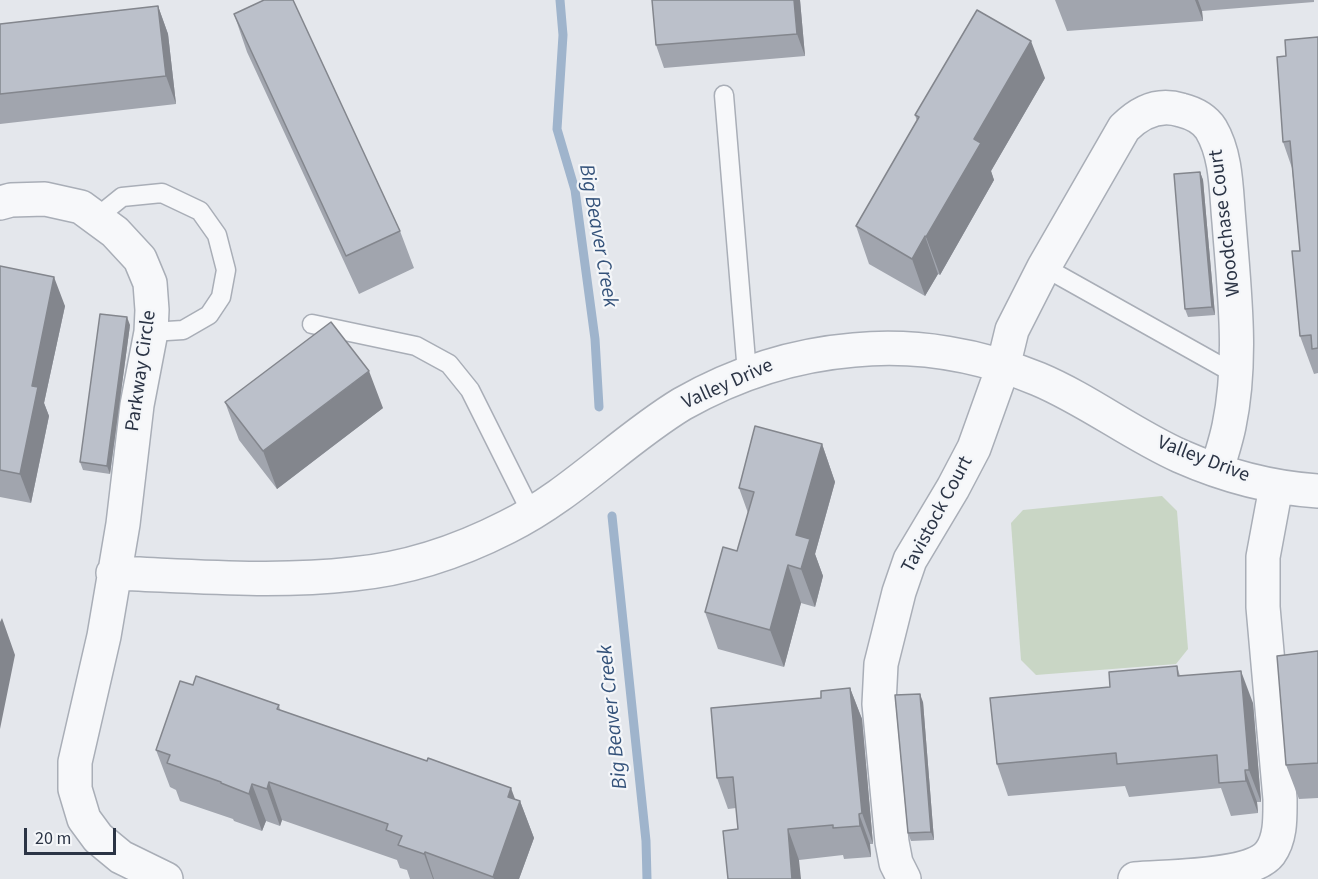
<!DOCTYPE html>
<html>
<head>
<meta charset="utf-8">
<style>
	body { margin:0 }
	#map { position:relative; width:1318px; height:879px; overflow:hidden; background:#e4e7ec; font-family:"Source Sans 3",sans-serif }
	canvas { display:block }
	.scale { position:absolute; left:24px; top:828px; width:92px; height:27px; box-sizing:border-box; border:3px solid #2b3445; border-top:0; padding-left:8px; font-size:18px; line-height:21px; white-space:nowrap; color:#2b3445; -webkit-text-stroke:4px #f4f6f9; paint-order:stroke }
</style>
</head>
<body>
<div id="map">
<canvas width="1318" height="879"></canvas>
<div class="scale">20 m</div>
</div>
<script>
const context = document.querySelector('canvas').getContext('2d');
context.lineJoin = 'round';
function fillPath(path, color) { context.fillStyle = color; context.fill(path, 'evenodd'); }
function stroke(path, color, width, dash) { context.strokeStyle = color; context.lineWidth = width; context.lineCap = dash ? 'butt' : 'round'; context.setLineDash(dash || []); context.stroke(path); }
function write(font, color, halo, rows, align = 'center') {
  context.font = font + ' "Source Sans 3",sans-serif'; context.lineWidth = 4.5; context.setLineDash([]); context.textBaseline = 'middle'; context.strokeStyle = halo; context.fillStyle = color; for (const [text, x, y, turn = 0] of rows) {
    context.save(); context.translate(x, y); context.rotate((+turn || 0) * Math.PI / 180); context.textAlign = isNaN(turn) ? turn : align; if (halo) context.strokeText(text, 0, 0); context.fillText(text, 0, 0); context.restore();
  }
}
fillPath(new Path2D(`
	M1162,496L1177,511L1188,649L1176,664L1036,675L1021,660L1011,523L1023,510Z`), '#c9d6c5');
stroke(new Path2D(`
	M560,0L563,35L557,129L575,190L595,339L599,407
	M612,516L646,841L647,879`), '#9fb4cc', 9);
const lane = new Path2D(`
	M724,95L747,373
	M96,218L122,197L162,193L200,211L217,235L226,270L221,297L209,315L183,330L151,332
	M1044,267L1235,374
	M312,324L416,346L449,364L470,390L532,514`);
const street = new Path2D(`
	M0,203L11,200L45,199L81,207L115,232L140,259L150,283L152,310L151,332L137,405L123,524L104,636L75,762V789L84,819L98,838L121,857L166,879
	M113,573C193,576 274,583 353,574C406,569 460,551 507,527C572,495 621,441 682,404C735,374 793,355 854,350C916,344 980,355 1038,379C1088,400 1131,434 1180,456C1223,475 1271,488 1318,491
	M904,879L896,863L892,842L879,704L881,664L899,592L910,560L953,488L974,448L1003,367L1012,330L1044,267L1124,128C1140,112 1159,103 1181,110C1193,113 1204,118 1211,129C1227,156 1226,191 1229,222C1234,289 1243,359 1229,426C1226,441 1221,455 1217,470
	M1135,879C1166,876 1251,878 1270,853C1281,838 1280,817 1280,799L1263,607V557L1276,487`);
stroke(lane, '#a9aeb7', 21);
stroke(street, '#a9aeb7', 36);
stroke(lane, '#f7f8fa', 18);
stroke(street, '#f7f8fa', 33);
fillPath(new Path2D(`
	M652,0H800L805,56L664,68L656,45Z
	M1055,0H1314V2L1202,11L1203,21L1067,31Z
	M158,6L168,34L176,104L0,124V24Z
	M234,14L400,231L414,268L359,294L247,52Z
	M1318,37V373L1314,374L1300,336V251L1292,168L1283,142L1286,56Z
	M1045,78L991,171L994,180L940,275L938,274L925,296L869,264L856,226L917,121L915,115Z
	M1200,172L1203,180L1215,315L1188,317L1185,309Z
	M0,266L65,306L44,403L49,416L31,503L0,497Z
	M130,325L110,474L83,470L80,462Z
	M225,402L383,408L277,489L239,440Z
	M822,444L835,482L815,554L823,576L815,607L801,603L784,667L718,649L705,612L737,551L748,513L739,488Z
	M1318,651V798L1299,799L1286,765Z
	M1177,666L1180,676L1253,703L1261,800V802H1257L1258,813L1231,816L1221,788L1129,797L1125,786L1008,796L997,764L1110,687Z
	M193,685L279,705L280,710L520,801L534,838L519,879H410L407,870L400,868L397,860L282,820L280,826L266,821L262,831L234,821L233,819L180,801L176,790L170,787L156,750Z
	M850,688L862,719L873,844H870L871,857L844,859L843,855L799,860L738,829L736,808L728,809L717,778L821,698Z
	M923,702L934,840L911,841L908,833Z`), '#a1a5ae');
fillPath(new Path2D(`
	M794,0H800L805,56L797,34Z
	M1195,0H1198L1202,11L1203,21Z
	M158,6L168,34L176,104L166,76Z
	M1031,41L1045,78L991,171L994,180L940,275L926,237L974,139Z
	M1200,172L1203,180L1215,315L1212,307Z
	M925,236L938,274L925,296L912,259Z
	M54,277L65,306L44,403L49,416L31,503L20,474L32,386Z
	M127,317L130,325L110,474L107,466Z
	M369,371L383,408L277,489L263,451Z
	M822,444L835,482L815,554L823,576L815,607L801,569L796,535Z
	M788,565L801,603L784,667L770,630Z
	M2,618L15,655L0,729V622Z
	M1241,671L1253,703L1261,802L1249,770Z
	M850,688L862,719L873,844L862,813Z
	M920,694L923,702L934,840L931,832Z
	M1245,770L1257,802L1258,813L1246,781Z
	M269,782L282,820L280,826L267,789Z
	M252,784L266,821L262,831L249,794Z
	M511,788L518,807L520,801L534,838L519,879H494L493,877L508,797Z
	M859,814L870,844L871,857L860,826Z
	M788,829L799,860L801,879H792Z
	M425,852L434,879H433L424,854Z`), '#83868d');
const building = new Path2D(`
	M264,0H293L400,231L346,256L234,14Z
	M652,0H794L797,34L656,45Z
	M158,6L166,76L0,94V24Z
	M977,10L1031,41L974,139L981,143L926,237L925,236L912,259L856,226L919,117L915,115Z
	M1318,37V348L1312,349L1311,335L1300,336L1292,251H1300L1290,141L1283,142L1277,57L1286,56L1285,40Z
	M1200,172L1212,307L1185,309L1174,174Z
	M0,266L54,277L32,386L38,387L20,474L0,470Z
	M100,314L127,317L107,466L80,462Z
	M331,322L369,371L263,451L225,402Z
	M755,426L822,444L796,535L810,539L801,569L788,565L770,630L705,612L723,547L737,551L754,492L739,488Z
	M1318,651V763L1286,765L1277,656Z
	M1177,666L1178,676L1241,671L1249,767V770H1245L1246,781L1219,783L1217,755L1117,764L1116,753L997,764L990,698L1110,687L1109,672Z
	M196,676L279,705L277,709L427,761L428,758L511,788L508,797L520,801L493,877L425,852L424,854L398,845L402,836L386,830L388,824L269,782L267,789L252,784L249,794L221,783V782L167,763L170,755L156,750L180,681L193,685Z
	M850,688L862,813L859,814L860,826L833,828V825L788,829L792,879H728L723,831L738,829L733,777L717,778L711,708L821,698V691Z
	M920,694L931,832L908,833L895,695Z`);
fillPath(building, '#bbc0ca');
stroke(building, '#83868d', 1.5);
write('20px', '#2b3445', '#f4f6f9', [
	["Woodchase Court",1226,223,-97],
	["Parkway Circle",142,371,-82],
	["Valley Drive",728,385,-24],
	["Valley Drive",1203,460,21],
	["Tavistock Court",938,515,-62]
]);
write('italic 21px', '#34527a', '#f4f6f9', [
	["Big Beaver Creek",597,236,80],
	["Big Beaver Creek",614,717,-96]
]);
</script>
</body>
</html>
